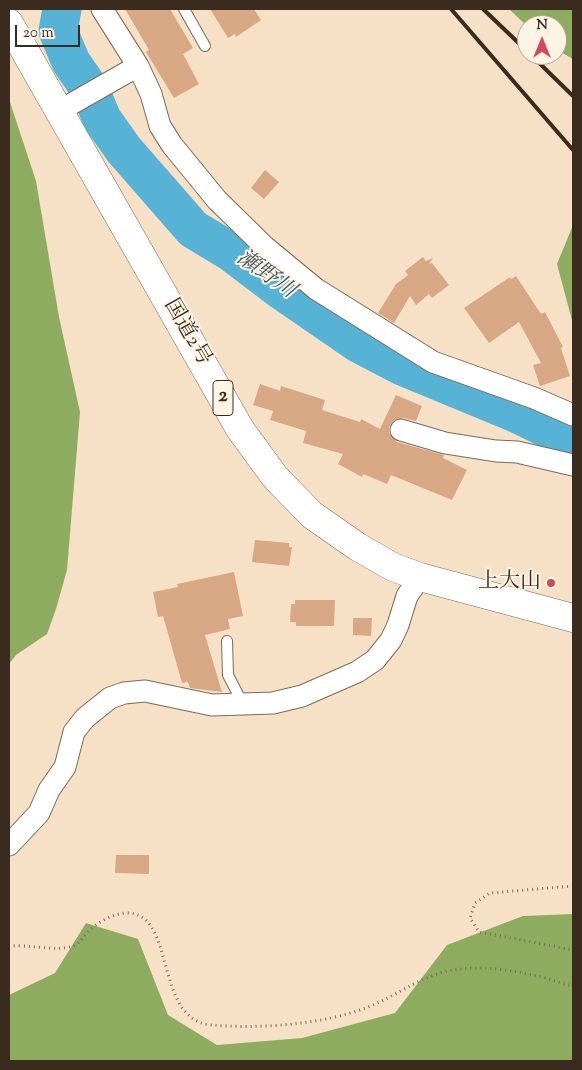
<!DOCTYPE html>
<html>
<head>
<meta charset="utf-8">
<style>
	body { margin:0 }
	#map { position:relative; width:582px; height:1070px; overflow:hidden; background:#f6e1c7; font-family:"Sorts Mill Goudy",serif }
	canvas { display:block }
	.frame { position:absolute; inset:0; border:10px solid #3b2a1e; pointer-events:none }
	.north { position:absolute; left:517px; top:15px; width:50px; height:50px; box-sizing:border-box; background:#fcf5e5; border:1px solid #afa495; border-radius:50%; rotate:0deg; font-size:14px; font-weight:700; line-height:20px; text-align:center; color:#3b2a1e }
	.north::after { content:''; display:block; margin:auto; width:18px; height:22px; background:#d1495b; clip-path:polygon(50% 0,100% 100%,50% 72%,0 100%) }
	.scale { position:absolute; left:15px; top:25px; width:65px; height:22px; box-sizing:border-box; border:2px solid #3b2a1e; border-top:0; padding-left:6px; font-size:15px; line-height:18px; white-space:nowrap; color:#3b2a1e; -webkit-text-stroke:4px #fcf5e5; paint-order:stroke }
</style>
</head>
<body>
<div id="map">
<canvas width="582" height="1070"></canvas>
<div class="frame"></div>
<div class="north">N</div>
<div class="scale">20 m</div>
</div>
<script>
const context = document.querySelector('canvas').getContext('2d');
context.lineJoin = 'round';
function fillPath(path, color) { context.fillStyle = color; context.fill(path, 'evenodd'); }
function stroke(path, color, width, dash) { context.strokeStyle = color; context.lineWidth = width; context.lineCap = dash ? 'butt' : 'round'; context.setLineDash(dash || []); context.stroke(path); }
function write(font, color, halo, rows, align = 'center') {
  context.font = font + ' "Sorts Mill Goudy","Noto Serif JP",serif'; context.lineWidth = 4; context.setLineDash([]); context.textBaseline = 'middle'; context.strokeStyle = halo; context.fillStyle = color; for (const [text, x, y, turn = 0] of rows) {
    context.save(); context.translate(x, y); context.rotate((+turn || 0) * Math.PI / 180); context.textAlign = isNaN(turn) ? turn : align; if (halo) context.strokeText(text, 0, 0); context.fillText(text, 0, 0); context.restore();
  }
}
fillPath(new Path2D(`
	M509,9H573V59L557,50V25L527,26Z
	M9,99L36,181L59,317L80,412L67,570L56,609L47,634L16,655L9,664Z
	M573,225V324L557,264Z
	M573,914V1061H9V995L55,973L86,923L138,939L168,1015L217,1045L302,1038L395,1013L447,945L523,916Z`), '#8eac60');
stroke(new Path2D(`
	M62,9L58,31L71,62L89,88L102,119L124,150L193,229L231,252L281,290L358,343L402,366L518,414L573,441`), '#57b3d5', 39);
fillPath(new Path2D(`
	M125,9H170L193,48L183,54L199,84L174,98L146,52L149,50Z
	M210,9H254L261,20L236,37L235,34L228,38Z
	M265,170L279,182L264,199L251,188Z
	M423,257L426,261L433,258L429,264L432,263L449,285L432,298L429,294L416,305L410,296L394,323L378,313L396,284L408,275L405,271Z
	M516,276L541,314L545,312L563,347L561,348L570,376L540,386L533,365L541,363L519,322L489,343L464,308L510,277L511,279Z
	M260,384L280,391L281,386L325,400L322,410L360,422L361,419L380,429L396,395L422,406L416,421L404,418L393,421L389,427V433L397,442L444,455L443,458L467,470L452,500L391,475L387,484L363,474L362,477L338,464L343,454L303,443L306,431L270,420L273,411L253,405Z
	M255,540L289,543V547H292L289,566L252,562Z
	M234,572L243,616L228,619L230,629L205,635L222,692L190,688L188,682L182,683L163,616L158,617L153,592L178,587L177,584Z
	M295,600H335L334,626H296V622H290L291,604H295Z
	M353,618H372L371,636L353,635Z
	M116,855H149V874L115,873Z`), '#d8a885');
const lane = new Path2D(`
	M184,9L205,46
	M227,641L228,675L243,704`);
const street = new Path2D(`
	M102,9L138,66L151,94L160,126L172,145L217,200L265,247L316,289L433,362L534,398L573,415
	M59,111L138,66
	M401,430L445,443L496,451L517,452L573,465
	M9,845L39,813L49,790L65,767L74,732L85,718L110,698L124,693L145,691L212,705L273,703L302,696L357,672L375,660L391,640L398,625L407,596L420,577`);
const highway = new Path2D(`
	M9,23L240,429L275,477L312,515L358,547L393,567L420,577L573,618`);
stroke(lane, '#7c6a59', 12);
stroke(street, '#7c6a59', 23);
stroke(highway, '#7c6a59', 29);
stroke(new Path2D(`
	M573,886L490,893L475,903L470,918L479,932L573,950
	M9,946C28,944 56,952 73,946C80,944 83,936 89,931C98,922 112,914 126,913C177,911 153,1020 211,1025C259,1029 322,1025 368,1007C397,996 423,974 454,970C482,965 510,970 537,976C549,978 561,984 573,986`), '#7c6a59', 3, [1, 4]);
stroke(lane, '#fff', 10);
stroke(street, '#fff', 21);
stroke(highway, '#fff', 28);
stroke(new Path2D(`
	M451,9L573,150
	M483,9L527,51
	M531,55L573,96`), '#3b2a1e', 4);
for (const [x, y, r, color] of [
	[551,583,5,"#d1495b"]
]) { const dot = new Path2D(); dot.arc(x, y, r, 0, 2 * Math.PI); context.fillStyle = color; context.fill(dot); stroke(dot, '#fcf5e5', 2); }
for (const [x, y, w] of [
	[223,398,20]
]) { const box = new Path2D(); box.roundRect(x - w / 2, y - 17.5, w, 35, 4); context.fillStyle = '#fcf5e5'; context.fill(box); stroke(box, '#3b2a1e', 1); }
write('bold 20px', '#3b2a1e', null, [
	["2",223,398]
]);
write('21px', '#3b2a1e', '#fcf5e5', [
	["国道2号",186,333,60]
]);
write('21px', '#3b2a1e', '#fcf5e5', [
	["上大山",541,583]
], 'right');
write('italic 22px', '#455a5e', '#fcf5e5', [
	["瀬野川",265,276,35]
]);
</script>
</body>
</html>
